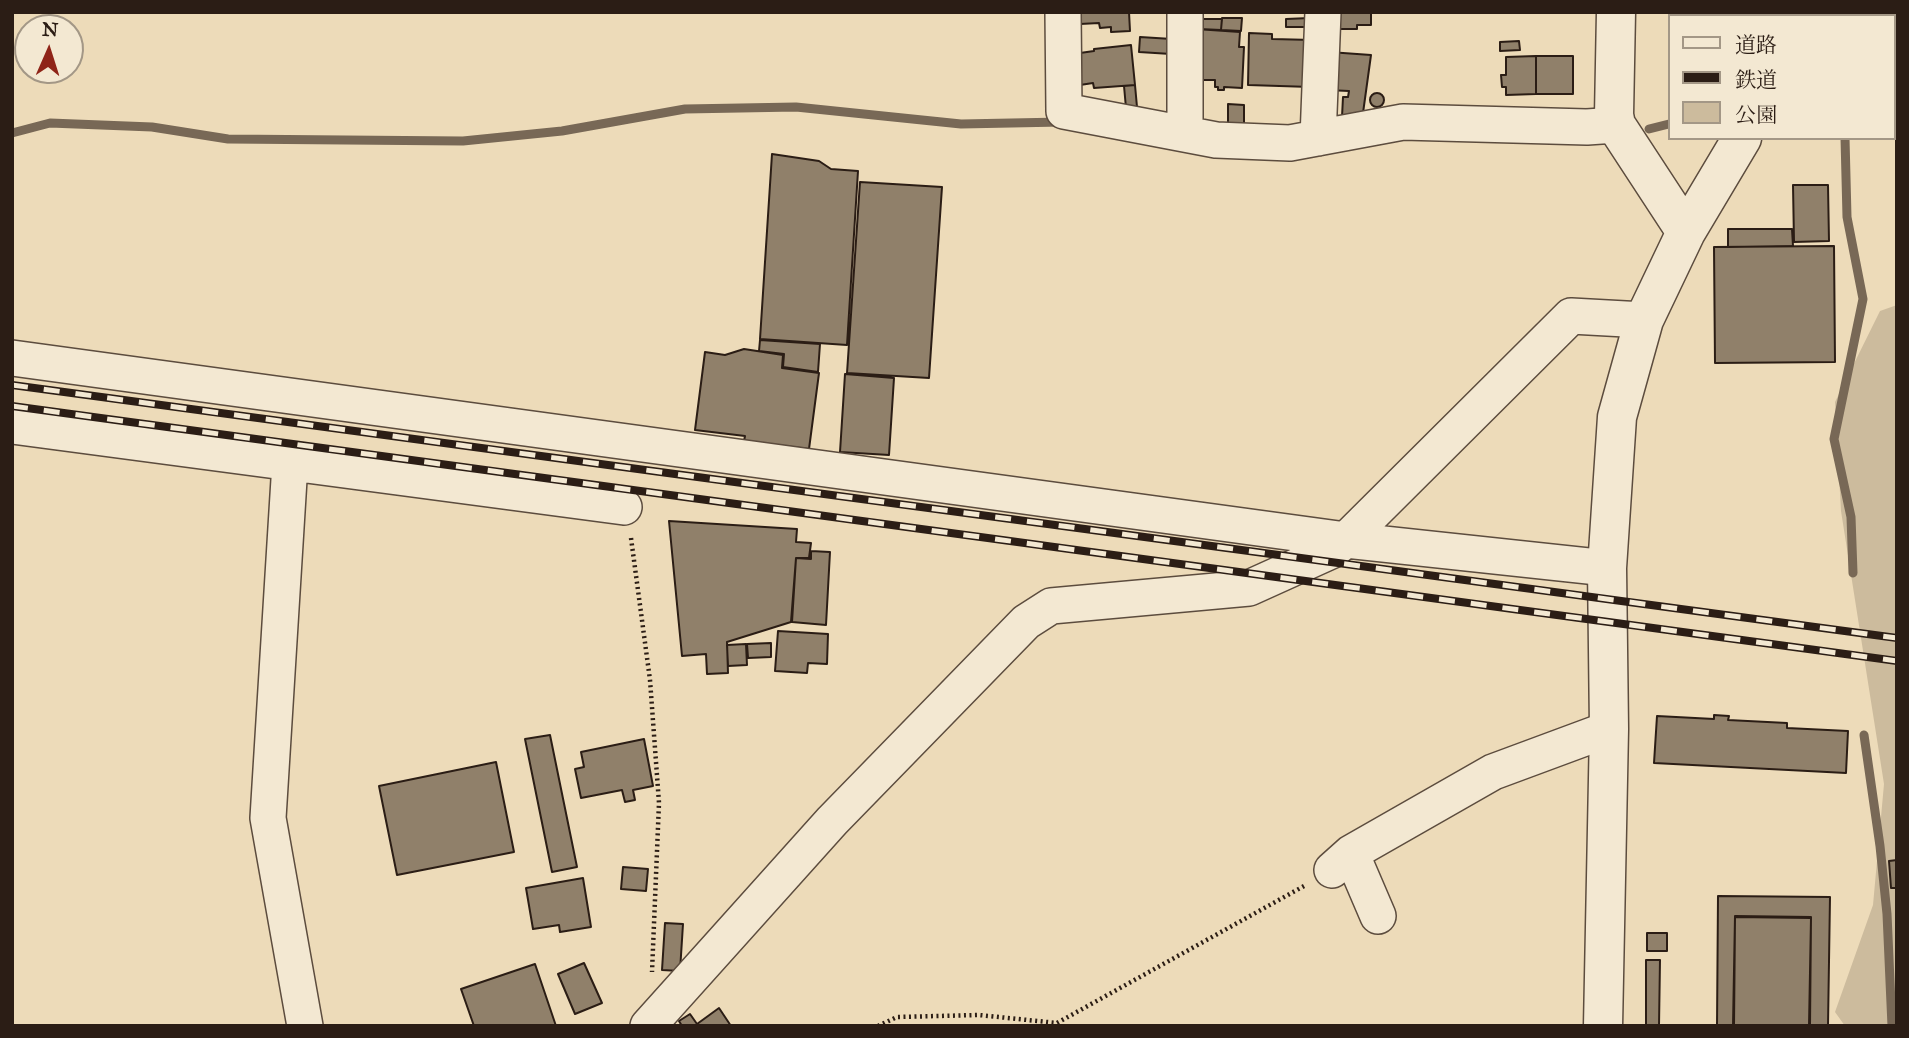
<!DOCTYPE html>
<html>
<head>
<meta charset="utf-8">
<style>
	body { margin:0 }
	#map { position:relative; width:1909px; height:1038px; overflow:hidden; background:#eddbb9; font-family:"IM FELL Great Primer","Noto Serif JP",serif }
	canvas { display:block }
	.frame { position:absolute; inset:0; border:14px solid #2b1d15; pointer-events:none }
	.legend { position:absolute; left:1668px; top:14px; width:228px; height:126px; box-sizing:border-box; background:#f3e8d2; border:2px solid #a39786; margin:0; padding:9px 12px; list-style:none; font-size:21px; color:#2b1d15 }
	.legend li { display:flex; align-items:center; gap:14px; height:35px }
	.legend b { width:35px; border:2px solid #a39786 }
	.north { position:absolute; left:14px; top:14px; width:70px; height:70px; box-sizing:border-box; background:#f3e8d2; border:2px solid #a39786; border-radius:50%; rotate:3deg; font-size:19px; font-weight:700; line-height:28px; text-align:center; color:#2b1d15 }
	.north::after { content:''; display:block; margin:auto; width:24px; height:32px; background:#8f2418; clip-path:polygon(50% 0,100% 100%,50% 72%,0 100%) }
</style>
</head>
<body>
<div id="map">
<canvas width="1909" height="1038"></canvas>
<div class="frame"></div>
<ul class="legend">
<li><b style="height:9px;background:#f3e8d2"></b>道路</li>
<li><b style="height:9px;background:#2b1d15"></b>鉄道</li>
<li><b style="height:19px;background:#ccbb9d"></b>公園</li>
</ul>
<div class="north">N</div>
</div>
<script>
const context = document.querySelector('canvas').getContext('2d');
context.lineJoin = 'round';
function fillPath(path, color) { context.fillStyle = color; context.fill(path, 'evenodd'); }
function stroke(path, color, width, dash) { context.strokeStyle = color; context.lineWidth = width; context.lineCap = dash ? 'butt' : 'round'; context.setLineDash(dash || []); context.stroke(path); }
fillPath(new Path2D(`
	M1897,305V1026H1845L1835,1012L1873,905L1884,784L1841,511L1835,402L1880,311Z`), '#ccbb9d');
stroke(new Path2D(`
	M1649,129L1669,124
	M12,133L50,123L152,127L228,139L463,141L562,131L685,109L796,107L961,124L1062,122
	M1845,138L1847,217L1863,299L1834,439L1851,517L1853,573
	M1864,735L1880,846L1887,914L1892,1026`), '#786856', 9);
const building = new Path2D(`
	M1080,12H1129L1130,31L1111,32V27L1100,28L1099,23L1080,24Z
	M1334,12H1371V25H1357V29H1334Z
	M1222,18H1242L1241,31L1221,30Z
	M1310,18V27H1286V19Z
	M1199,19H1222L1221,30L1199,29Z
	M1196,29L1240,32L1239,47H1244L1242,88L1224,87V90H1218V87H1215V80H1195Z
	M1249,33L1272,34V39L1313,40L1311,87L1248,85Z
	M1140,37L1172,39L1171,54L1139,52Z
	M1519,41L1520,50L1500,51V42Z
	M1131,45L1135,85L1094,88L1093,83L1080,85V53L1094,51V49Z
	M1329,52L1371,55L1363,113L1342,117L1343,97H1348L1349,91L1327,90Z
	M1536,56H1573V94H1536Z
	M1536,56V94L1506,95V87H1502L1501,75H1506V57Z
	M1135,85L1137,107L1126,108L1124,86Z
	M1370 100a7 7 0 1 1 14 0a7 7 0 1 1-14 0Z
	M1228,104L1244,105V129H1228Z
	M772,154L819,161L831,169L858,171L847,345L760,339Z
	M860,182L942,187L929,378L847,373Z
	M1793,185H1828L1829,241L1794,242Z
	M1728,229H1792L1793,246L1728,247Z
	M1834,246L1835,362L1715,363L1714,247Z
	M760,340L820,344L818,372L783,367L784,354L759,351Z
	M744,349L783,355L782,368L819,373L809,449L744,441L745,436L695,430L705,352L725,355Z
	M845,374L894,378L889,455L840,452Z
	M669,521L797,529L796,542L811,543L809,558H796L791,622L727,642L728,673L707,674L706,654L682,656Z
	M811,551L830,552L826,625L792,622L796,558L811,559Z
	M778,631L828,634L827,664L808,663L807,673L775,671Z
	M771,643V657L748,658L747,644Z
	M746,644L747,665L728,666L727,645Z
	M1714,715L1729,716L1728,720L1787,723V728L1848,731L1846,773L1654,763L1657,716L1714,719Z
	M550,735L577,867L552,872L525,739Z
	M644,739L653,786L633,790L635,800L625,802L622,790L581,798L575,769L584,767L581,752Z
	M496,762L514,852L397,875L379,786Z
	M1897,860V888H1891L1889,861Z
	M623,867L648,869L646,891L621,889Z
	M583,878L591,927L560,932L559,925L533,929L526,888Z
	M1718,896L1830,897L1828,1026H1810L1811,917L1735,916L1733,1026H1717Z
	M1735,917L1811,918L1809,1026H1734Z
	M665,923L683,924L680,971L662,970Z
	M1647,933H1667V951H1647Z
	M1646,960H1660L1659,1026H1646Z
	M584,963L602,1003L575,1014L558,974Z
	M535,964L556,1026H474L461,989Z
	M719,1008L731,1026H682L679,1021L690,1014L697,1024Z`);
fillPath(building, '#90806a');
stroke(building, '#2b1d15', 2);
const minor = new Path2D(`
	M1063,12L1064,111L1216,140L1290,143L1403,122L1587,127L1616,125
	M1185,134V12
	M1318,138L1323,12
	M12,358L1346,540L1607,568
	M12,426L624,507
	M290,463L268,818L305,1026
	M1351,853L1378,916
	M1332,870L1351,853L1493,772L1609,729
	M648,1026L832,821L1026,622L1051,606L1249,588L1333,550L1346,540L1571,316L1644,320`);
const tertiary = new Path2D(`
	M1616,12L1614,115L1616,125L1686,232
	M1829,16L1832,12
	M1603,1026L1609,729L1607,568L1617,417L1644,320L1686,232L1742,138`);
stroke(minor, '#5c4c3e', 38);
stroke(tertiary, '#5c4c3e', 41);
stroke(new Path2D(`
	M631,538L650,680L659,803L652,972
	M878,1026L897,1017L979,1015L1057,1023L1304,886`), '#2b1d15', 4.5, [2, 3.5]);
stroke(minor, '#f3e8d2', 35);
stroke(tertiary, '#f3e8d2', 38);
const rail = new Path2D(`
	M12,385L1897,638
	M12,406L1897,661`);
stroke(rail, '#2b1d15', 8);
stroke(rail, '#f3e8d2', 5, [16]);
</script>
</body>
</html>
